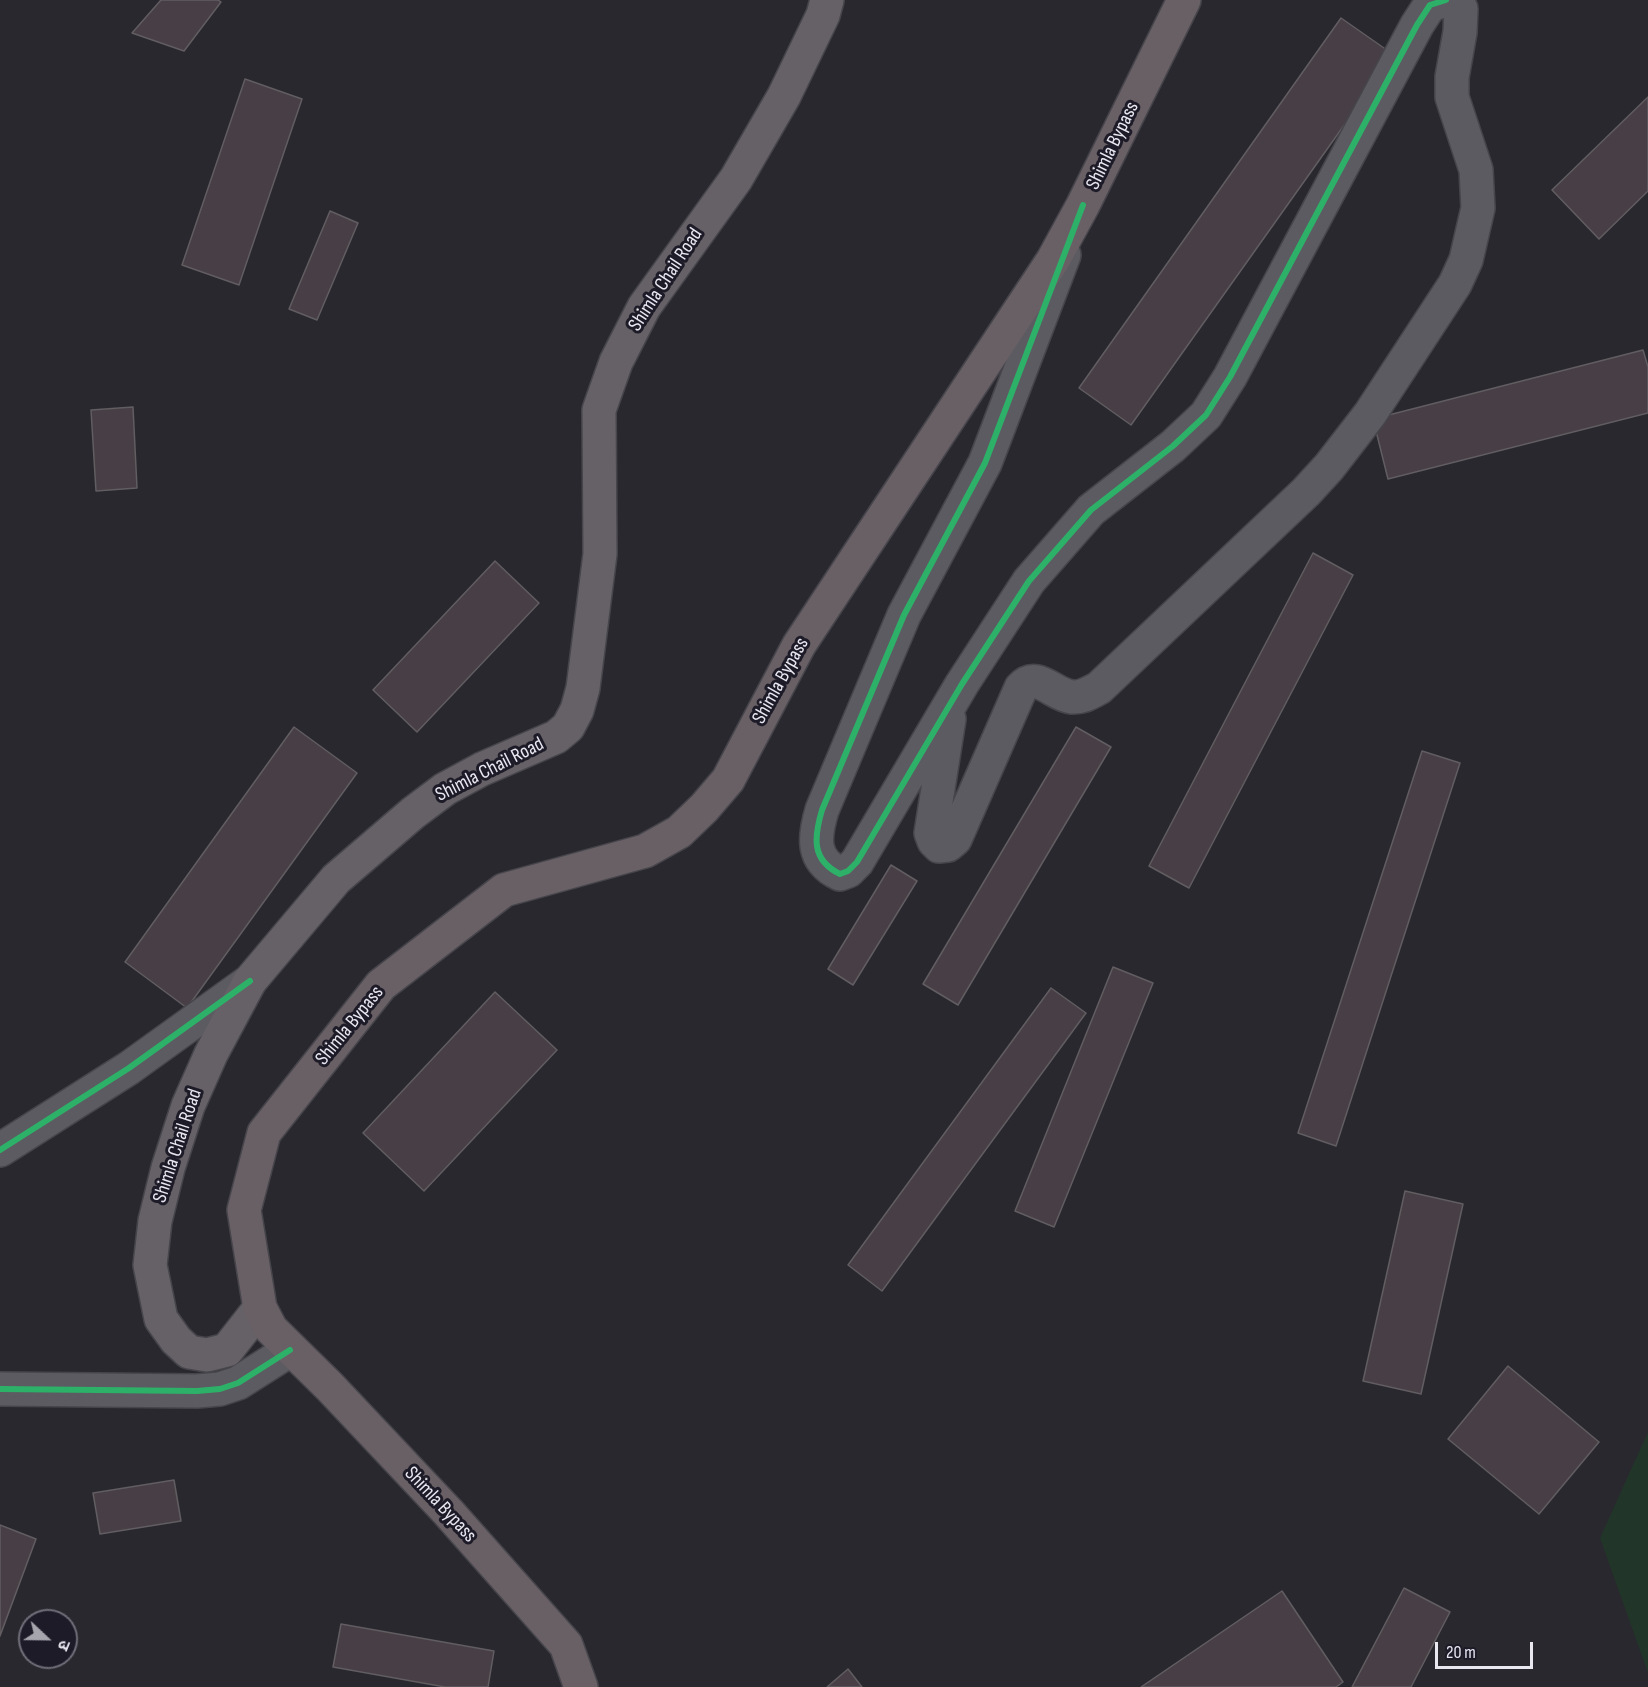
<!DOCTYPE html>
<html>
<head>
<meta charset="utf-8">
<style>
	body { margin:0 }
	#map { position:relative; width:1648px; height:1687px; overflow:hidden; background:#29282f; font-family:"Sofia Sans Condensed","Noto Sans Devanagari",sans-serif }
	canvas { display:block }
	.north { position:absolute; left:18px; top:1609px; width:60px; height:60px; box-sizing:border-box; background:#1e1b28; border:2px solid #6f6d78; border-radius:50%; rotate:112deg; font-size:16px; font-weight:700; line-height:24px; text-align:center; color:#e9e8f1 }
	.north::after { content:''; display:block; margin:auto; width:21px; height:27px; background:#a6a5ad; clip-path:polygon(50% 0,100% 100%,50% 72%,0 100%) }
	.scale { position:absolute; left:1435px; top:1642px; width:98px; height:27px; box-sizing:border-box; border:3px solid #e9e8f1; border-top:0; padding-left:8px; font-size:18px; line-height:21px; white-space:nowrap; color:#e9e8f1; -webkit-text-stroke:4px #1e1b28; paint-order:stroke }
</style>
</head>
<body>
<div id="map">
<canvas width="1648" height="1687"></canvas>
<div class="north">उ</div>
<div class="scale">20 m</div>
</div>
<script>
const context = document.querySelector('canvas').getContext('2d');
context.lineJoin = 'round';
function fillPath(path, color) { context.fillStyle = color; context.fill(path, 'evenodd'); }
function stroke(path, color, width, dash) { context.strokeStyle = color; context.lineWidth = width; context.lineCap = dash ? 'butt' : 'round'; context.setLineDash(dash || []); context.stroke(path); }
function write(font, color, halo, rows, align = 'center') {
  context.font = font + ' "Sofia Sans Condensed",sans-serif'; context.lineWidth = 6; context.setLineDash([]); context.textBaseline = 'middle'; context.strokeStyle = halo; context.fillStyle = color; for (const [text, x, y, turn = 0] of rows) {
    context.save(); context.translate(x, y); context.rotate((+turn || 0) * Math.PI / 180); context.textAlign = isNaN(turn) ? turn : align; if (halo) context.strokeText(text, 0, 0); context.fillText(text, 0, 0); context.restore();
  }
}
fillPath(new Path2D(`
	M1648,1432V1673L1600,1538Z`), '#223529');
const building = new Path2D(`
	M161,0H218L221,2L184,51L132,33Z
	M1341,18L1394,55L1131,425L1079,388Z
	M245,79L302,99L239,285L182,265Z
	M1648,97V191L1599,239L1552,190Z
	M330,211L358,223L317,320L289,309Z
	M1643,350L1648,367V413L1388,479L1373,419Z
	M133,407L137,488L96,491L91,410Z
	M1313,553L1353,575L1189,888L1149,866Z
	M495,561L539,603L417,732L373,690Z
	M294,727L357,773L187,1008L125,962Z
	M1076,727L1111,747L958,1005L923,984Z
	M1422,751L1460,763L1336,1146L1298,1133Z
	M891,865L917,881L853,985L828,969Z
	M1113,967L1153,983L1054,1227L1015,1211Z
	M1051,988L1086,1013L882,1291L848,1265Z
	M495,992L557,1050L424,1191L363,1133Z
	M1405,1191L1463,1204L1421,1394L1363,1381Z
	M1508,1366L1599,1442L1539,1514L1448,1439Z
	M174,1480L181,1521L100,1534L93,1493Z
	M0,1525L36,1539L0,1636Z
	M1404,1588L1450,1612L1411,1687H1352Z
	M1282,1591L1343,1682L1336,1687H1141Z
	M341,1624L494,1651L488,1687H445L333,1667Z
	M848,1669L862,1687H827Z`);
fillPath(building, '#473f45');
stroke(building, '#615d61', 1.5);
const street = new Path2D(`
	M1064,255L985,463L904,615L822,810C814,837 811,860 840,874L848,871L857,862L962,684L1029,581L1091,510L1173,446L1206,415L1230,377L1417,25L1430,5L1446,0
	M949,719L931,833L934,841L939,846L948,845L955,839L1021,688C1037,670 1053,695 1072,697C1082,698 1091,692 1099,688L1306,492L1329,467L1370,414L1455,284L1466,260L1478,208L1476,170L1452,97V77L1460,32L1461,9L1449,0
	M0,1150L129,1068L250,981
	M0,1389L197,1391L220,1389L238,1383L290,1350`);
const secondary = new Path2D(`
	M260,1308L227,1350L207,1355L189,1352L176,1340L161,1319L150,1265L155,1221L168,1168L188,1106L211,1054L250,981L336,879L413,813L445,789L482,769L556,737L568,727L577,710L583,688L600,554L599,410L616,362L644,307L736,179L784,96L823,15L827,0`);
const highway = new Path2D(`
	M581,1687L566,1645L448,1512L330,1387L271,1329L260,1308L244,1210L264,1133L381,985L504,890L645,851L679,832L704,808L728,780L799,645L1053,260L1083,205L1184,0`);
stroke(street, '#46454b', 36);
stroke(secondary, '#46454b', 36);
stroke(highway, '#46454b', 36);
stroke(street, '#5c5b61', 33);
stroke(secondary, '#656166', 33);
stroke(highway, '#696065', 33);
stroke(new Path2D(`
	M1083,205L985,463L904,615L822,810C814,837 811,860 840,874L848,871L857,862L962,684L1029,581L1091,510L1173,446L1206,415L1230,377L1417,25L1430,5L1446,0
	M0,1150L129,1068L250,981
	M0,1389L197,1391L220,1389L238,1383L290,1350`), '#2db169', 6);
write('20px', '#e9e8f1', '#1e1b28', [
	["Shimla Bypass",1113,146,-64],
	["Shimla Chail Road",666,280,-57],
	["Shimla Bypass",781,681,-61],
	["Shimla Chail Road",490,770,-27],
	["Shimla Bypass",350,1026,-51],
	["Shimla Chail Road",178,1146,-72],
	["Shimla Bypass",440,1505,47]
]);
</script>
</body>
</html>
